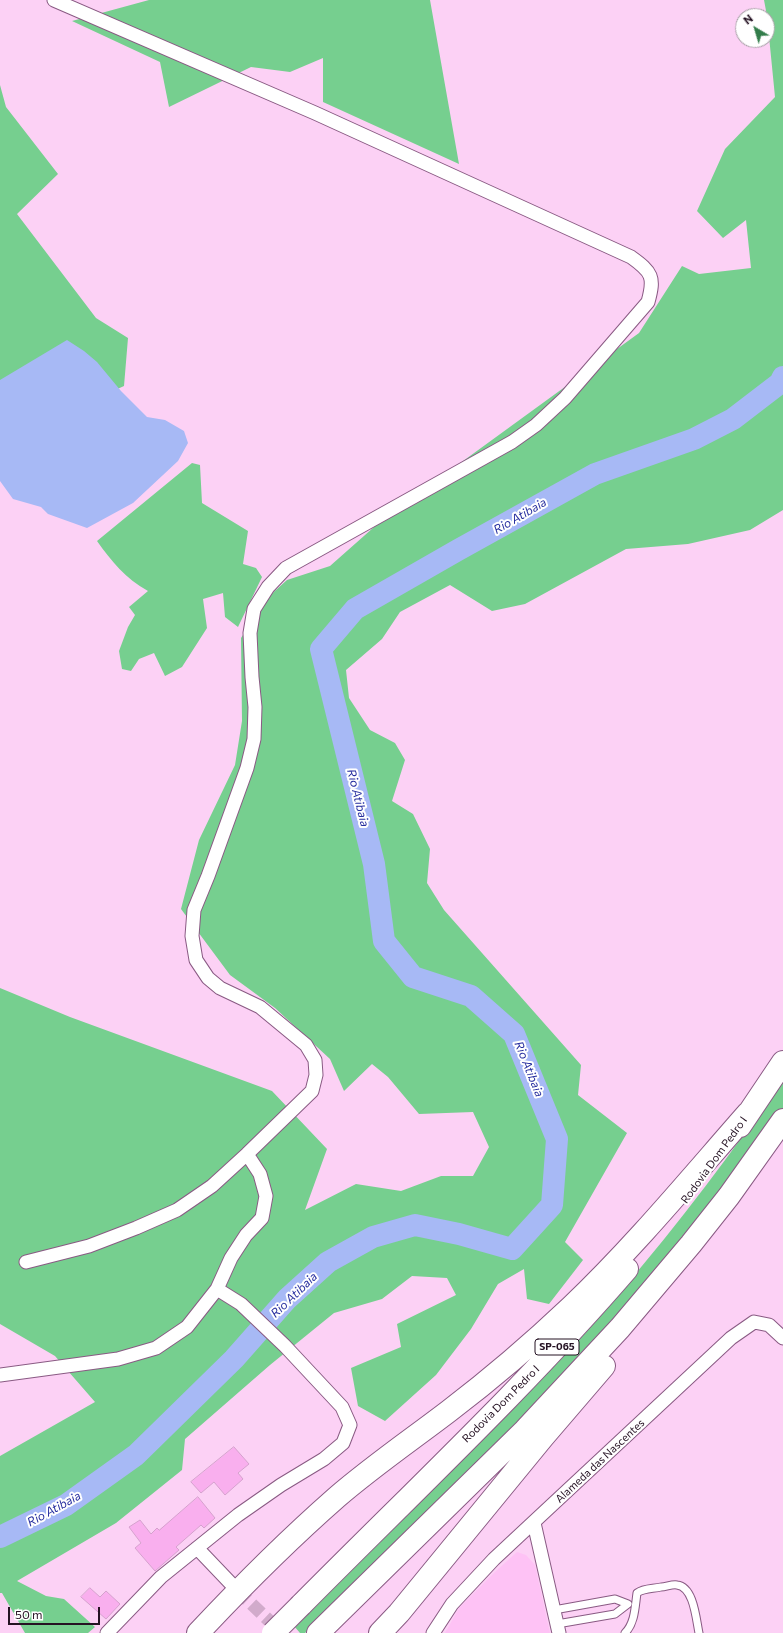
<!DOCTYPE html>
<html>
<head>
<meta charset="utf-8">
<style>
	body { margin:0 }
	#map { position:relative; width:783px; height:1633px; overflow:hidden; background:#fcd1f5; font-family:Commissioner,sans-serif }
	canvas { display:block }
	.north { position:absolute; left:735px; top:8px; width:40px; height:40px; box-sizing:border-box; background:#fff; border:1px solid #a8a0a7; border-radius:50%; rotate:322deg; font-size:11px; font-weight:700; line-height:16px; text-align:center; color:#251223 }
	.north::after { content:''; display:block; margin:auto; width:14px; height:18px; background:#337d4b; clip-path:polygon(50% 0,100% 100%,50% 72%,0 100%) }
	.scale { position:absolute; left:8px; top:1607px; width:92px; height:18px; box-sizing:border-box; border:2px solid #251223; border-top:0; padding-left:5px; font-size:12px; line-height:14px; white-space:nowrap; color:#251223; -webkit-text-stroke:3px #fff; paint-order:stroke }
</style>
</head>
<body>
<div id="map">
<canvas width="783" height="1633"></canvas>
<div class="north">N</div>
<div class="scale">50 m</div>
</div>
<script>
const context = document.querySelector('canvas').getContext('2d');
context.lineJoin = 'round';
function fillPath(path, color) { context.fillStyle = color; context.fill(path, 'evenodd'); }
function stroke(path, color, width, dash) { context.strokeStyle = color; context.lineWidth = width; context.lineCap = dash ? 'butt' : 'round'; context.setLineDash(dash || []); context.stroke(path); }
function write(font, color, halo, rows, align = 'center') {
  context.font = font + ' Commissioner,sans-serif'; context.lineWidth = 4; context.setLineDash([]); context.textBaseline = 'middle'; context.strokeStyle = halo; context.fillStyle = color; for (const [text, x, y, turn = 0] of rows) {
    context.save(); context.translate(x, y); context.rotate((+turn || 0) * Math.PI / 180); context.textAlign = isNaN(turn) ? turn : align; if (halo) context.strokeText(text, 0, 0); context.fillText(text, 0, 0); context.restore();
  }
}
fillPath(new Path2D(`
	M517,1552L526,1555L535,1565L550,1633H445L459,1608L495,1572Z`), '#fec2f5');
fillPath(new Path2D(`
	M149,0H430L459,164L323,102V58L290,72L251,67L169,107L160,62L72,21Z
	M764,0H783V510L750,530L688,544L626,549L525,604L492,611L450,585L400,612L382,639L346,670L349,698L370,730L395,743L405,760L392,801L413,814L430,849L427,883L444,910L581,1065L578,1095L627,1133L565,1242L583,1260L549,1304L527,1299L524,1269L498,1284L471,1329L436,1375L385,1421L358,1406L351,1368L401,1347L397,1324L456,1295L447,1278L412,1276L382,1299L334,1313L270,1365L185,1439L182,1470L116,1523L17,1581L46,1596L64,1599L95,1627L88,1633H25L2,1593H0V1456L95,1402L55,1356L0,1324V988L70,1017L272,1091L327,1149L305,1210L356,1184L401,1191L441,1176H473L489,1147L473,1112L419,1114L388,1077L372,1064L344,1091L330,1059L275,1008L230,975L181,909L199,840L235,765L242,721L241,638L267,598L287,580L330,566L382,520L639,333L682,266L699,274L751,268L746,220L723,238L697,211L725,149L775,97L767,16Z
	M0,85L6,107L58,174L17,214L96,318L128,338L124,386L0,443Z
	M192,463L200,465L202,503L248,531L243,564L256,568L262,577L238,627L225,617L223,593L203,599L207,628L182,667L165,676L154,653L139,659L131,671L122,669L119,651L128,627L135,615L129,607L148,591C125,578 112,562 97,541Z
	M783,1078V1108L757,1146L587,1355L339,1601L305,1633H300L294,1626L621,1291C679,1223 733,1152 783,1078Z`), '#76cf8f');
fillPath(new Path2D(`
	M67,340L84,351L97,362L121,391L147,417L165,420L184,431L188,443L178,461L133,503L87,528L48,514L41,507L13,499L0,481V380Z`), '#a7b9f5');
stroke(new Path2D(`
	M0,1537L66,1505L136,1455L234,1359L287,1299L328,1262L373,1237L415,1225L459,1234L512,1249L552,1205L557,1139L514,1034L471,996L413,977L384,941L374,864L321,649L355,609L458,550L595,474L694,439L733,419L780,383L783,377`), '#a7b9f5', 22);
const building = new Path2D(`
	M234,1447L249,1464L238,1473L243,1479L225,1495L214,1482L201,1493L191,1482Z
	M198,1497L215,1518L204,1528L201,1525L176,1547L179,1550L155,1571L135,1548L141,1543L129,1527L140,1520L151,1534L157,1528L159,1530Z
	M90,1588L100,1597L106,1591L120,1604L106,1619L81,1597Z`);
fillPath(building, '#f9afee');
stroke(building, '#d5a1cd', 1);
stroke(new Path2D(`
	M238,1591L282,1633`), '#d1abcb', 13, [13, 6]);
const service = new Path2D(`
	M554,1610L615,1599L628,1604L615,1614L557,1624
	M625,1633C635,1623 635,1607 637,1593C644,1588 653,1589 661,1587C666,1587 672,1584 677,1585C694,1587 696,1619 699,1633`);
const minor = new Path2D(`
	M26,1262L89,1246L136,1228L177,1210L212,1186L247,1154L312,1091L316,1075L315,1060L306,1045L260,1007L220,988L208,978L196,960L192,936L194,910L208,876L247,768L254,739L255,707L252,677L250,633L254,609L268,587L286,568L512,442L536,425L565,398L648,302C655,277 652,272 631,257L315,113L54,0
	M0,1375L118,1359L156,1348L187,1327L217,1289L231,1258L246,1235L262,1218L266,1196L260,1174L247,1154
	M534,1523L559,1633
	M197,1548L238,1591
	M107,1633L161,1577L238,1515L281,1485L324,1459L343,1443L350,1425L342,1407L285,1346L241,1304L217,1289
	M433,1633L452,1604L494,1559L731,1338L754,1322L769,1325L783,1338`);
const motorway = new Path2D(`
	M740,1126L783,1062
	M301,1605C411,1494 525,1387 627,1269
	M198,1633C242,1586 288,1540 337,1497C373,1466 411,1440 449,1411C491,1379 532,1344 571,1307C634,1247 690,1179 748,1113
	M318,1633L525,1430L620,1328L691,1244L729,1196L783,1120
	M380,1633L399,1613L544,1436L604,1366`);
stroke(service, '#895a83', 9);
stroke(minor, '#895a83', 15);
stroke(motorway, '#895a83', 24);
stroke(service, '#fff', 7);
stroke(minor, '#fff', 13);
stroke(motorway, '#fff', 22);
const motorwayBridge = new Path2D(`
	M273,1633L301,1605`);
stroke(motorwayBridge, '#895a83', 24, []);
stroke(motorwayBridge, '#fff', 22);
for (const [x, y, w] of [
	[557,1347,44]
]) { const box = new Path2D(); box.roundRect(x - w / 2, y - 8, w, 16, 3); context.fillStyle = '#fff'; context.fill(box); stroke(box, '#251223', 1); }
write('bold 10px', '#251223', null, [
	["SP-065",557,1347]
]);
write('11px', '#251223', '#fff', [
	["Rodovia Dom Pedro I",714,1160,-54],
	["Rodovia Dom Pedro I",501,1404,-45],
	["Alameda das Nascentes",600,1461,-43]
]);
write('italic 12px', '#262d9e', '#fff', [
	["Rio Atibaia",520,516,-30],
	["Rio Atibaia",358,798,76],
	["Rio Atibaia",529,1069,68],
	["Rio Atibaia",294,1295,-44],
	["Rio Atibaia",54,1509,-29]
]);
</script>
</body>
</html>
